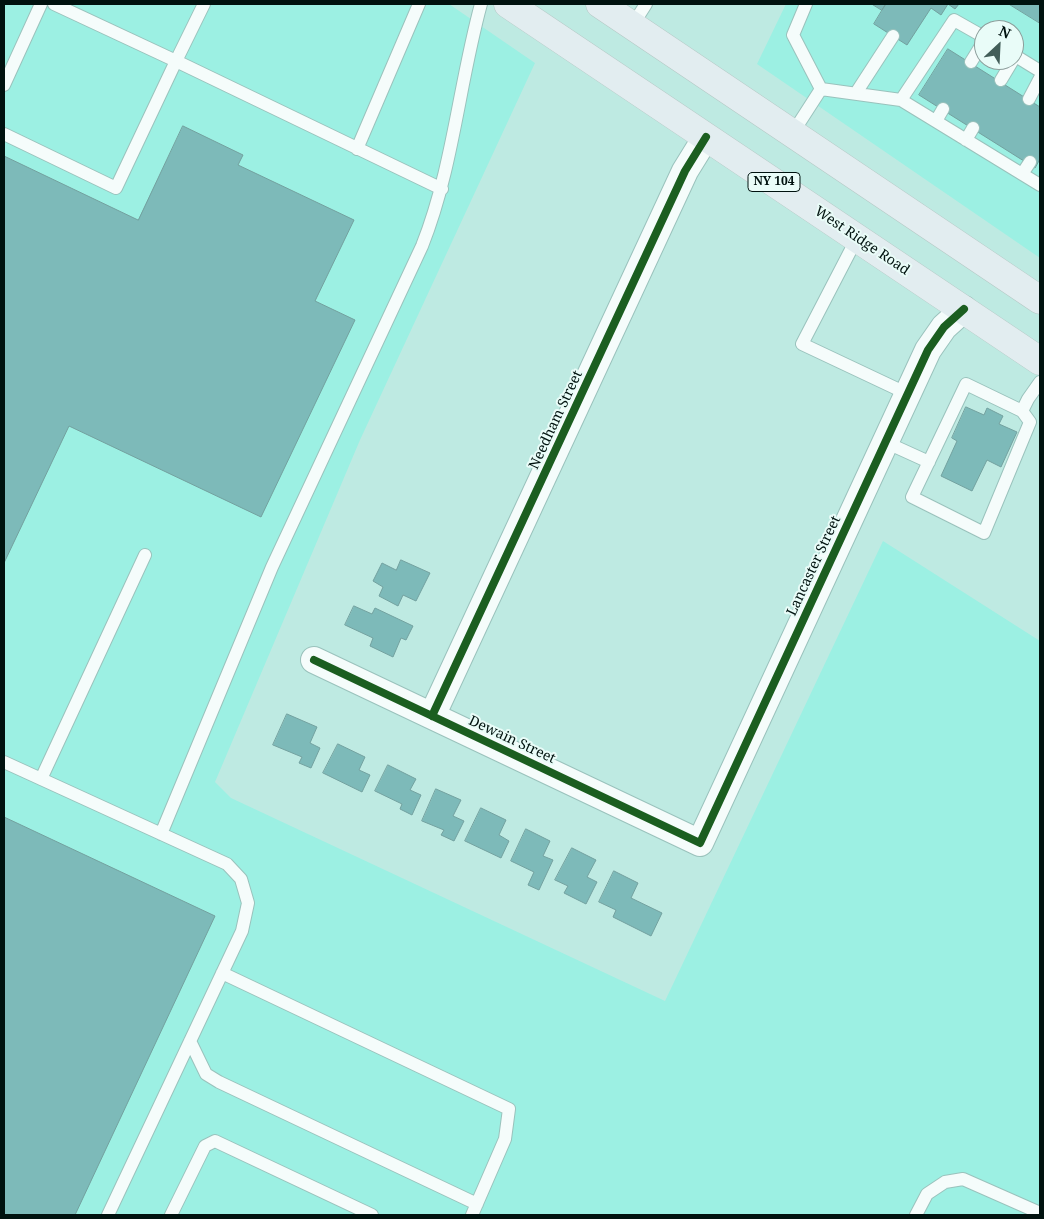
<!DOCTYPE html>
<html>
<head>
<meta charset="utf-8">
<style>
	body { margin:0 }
	#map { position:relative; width:1044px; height:1219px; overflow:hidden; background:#beeae2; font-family:"Noto Serif",serif }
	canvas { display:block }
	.frame { position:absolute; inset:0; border:5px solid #00120f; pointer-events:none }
	.north { position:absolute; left:974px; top:20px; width:50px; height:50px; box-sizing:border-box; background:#e9fcf8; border:1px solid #8c9e9b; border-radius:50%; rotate:25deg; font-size:14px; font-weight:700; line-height:20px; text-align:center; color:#00120f }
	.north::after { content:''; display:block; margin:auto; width:18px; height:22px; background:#425e59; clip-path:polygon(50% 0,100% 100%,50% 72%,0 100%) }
</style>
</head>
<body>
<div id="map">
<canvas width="1044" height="1219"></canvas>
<div class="frame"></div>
<div class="north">N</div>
</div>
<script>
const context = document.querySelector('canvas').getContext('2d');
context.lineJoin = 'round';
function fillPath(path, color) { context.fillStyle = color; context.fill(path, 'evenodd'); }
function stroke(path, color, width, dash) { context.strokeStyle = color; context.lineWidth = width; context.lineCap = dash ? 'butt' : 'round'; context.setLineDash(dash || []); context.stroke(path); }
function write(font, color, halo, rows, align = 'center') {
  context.font = font + ' "Noto Serif",serif'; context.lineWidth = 4; context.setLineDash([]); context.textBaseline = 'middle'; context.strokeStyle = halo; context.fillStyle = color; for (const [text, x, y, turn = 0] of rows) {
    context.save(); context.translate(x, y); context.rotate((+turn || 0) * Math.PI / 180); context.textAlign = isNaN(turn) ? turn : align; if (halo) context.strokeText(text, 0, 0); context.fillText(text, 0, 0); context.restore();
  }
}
fillPath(new Path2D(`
	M4,4H449L535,63L360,440L215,782L231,798L665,1001L883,541L1040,641V1215H4Z
	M786,4H1040V258L757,64ZM984,30H1014V60H984Z`), '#9cf0e3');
const building = new Path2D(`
	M872,4H886L882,10Z
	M886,4H959L955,9L948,4L941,15L931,8L907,45L874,24Z
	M1009,4H1040V23Z
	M948,49L1040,107V159L1035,168L919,95Z
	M183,126L243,155L238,165L354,220L315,301L355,320L261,517L69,426L4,563V156L138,220Z
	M966,407L984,415L987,408L1003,416L999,424L1017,432L1001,467L987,460L972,491L941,476L957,441L952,438Z
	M401,560L430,573L416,601L403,595L398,606L379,596L383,587L373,581L382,563L396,570Z
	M354,606L372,614L375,608L413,626L406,640L401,638L393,657L370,646L373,638L345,625Z
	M287,714L317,727L310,743L320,748L311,768L299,763L302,757L273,745Z
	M338,744L365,757L359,770L370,775L362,792L323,773Z
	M388,765L416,779L410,790L421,795L412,815L400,809L402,804L375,791Z
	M436,789L461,800L453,816L464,821L454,841L441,835L444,830L422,821Z
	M481,808L506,820L499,835L509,841L501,858L465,841Z
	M4,817L215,916L75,1215H4Z
	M526,829L550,841L543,856L553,860L539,890L528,885L534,872L511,861Z
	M572,848L596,860L587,877L597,882L586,904L564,893L568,886L555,880Z
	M614,871L638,883L631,898L662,913L651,936L613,917L616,910L599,902Z`);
fillPath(building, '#7dbab9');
stroke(building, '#73a19f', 1);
const lane = new Path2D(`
	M54,4L176,61L204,4
	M806,4L793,35L821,89
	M632,26L646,4
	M1014,55L1040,71
	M971,62L984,41
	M1001,80L1013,60
	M4,85L41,4
	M821,89L901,100L1040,185
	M856,93L893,36
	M1029,99L1040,78
	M901,100L954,20L984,37
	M936,121L943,109
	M4,134L116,188L176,61L442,189
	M792,134L821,89
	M966,140L973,128
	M357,149L419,4
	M1022,174L1030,162
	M857,238L802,344L908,394
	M966,384L1022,411L1030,422L984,533L912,497Z
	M1022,411L1028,399L1040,382
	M885,442L929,462
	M4,762L227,864L241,879L248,903L242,931L108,1215
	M41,779L145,555
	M161,834L272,567L422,246C453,168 459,84 481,4
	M222,973L509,1109L505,1139L472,1215
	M190,1041L206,1074L219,1082L477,1204
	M171,1215L205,1146L215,1141L372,1215
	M916,1215L927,1194L945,1182L963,1179L1040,1213`);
const street = new Path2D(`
	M314,660L700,843L928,350L944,327L964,309
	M432,716L685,171L706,137`);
const highway = new Path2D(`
	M508,4L1040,361
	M600,4L1040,300`);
stroke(lane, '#9ac2bc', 14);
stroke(street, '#9ac2bc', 28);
stroke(highway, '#b5c8c5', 29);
stroke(lane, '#f5fcfb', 12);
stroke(street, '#f5fcfb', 26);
stroke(highway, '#e2edf0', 28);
stroke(new Path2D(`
	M314,660L700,843L928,350L944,327L964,309
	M432,716L685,171L706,137`), '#1b5e20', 8);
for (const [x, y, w] of [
	[774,182,52]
]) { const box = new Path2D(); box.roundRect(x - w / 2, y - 9.5, w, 19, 4); context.fillStyle = '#e9fcf8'; context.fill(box); stroke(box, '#00120f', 1); }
write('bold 12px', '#00120f', null, [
	["NY 104",774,182]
]);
write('14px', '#00120f', '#e9fcf8', [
	["West Ridge Road",862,241,34],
	["Needham Street",556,420,-65],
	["Lancaster Street",814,566,-65],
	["Dewain Street",512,740,25]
]);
</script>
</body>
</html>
